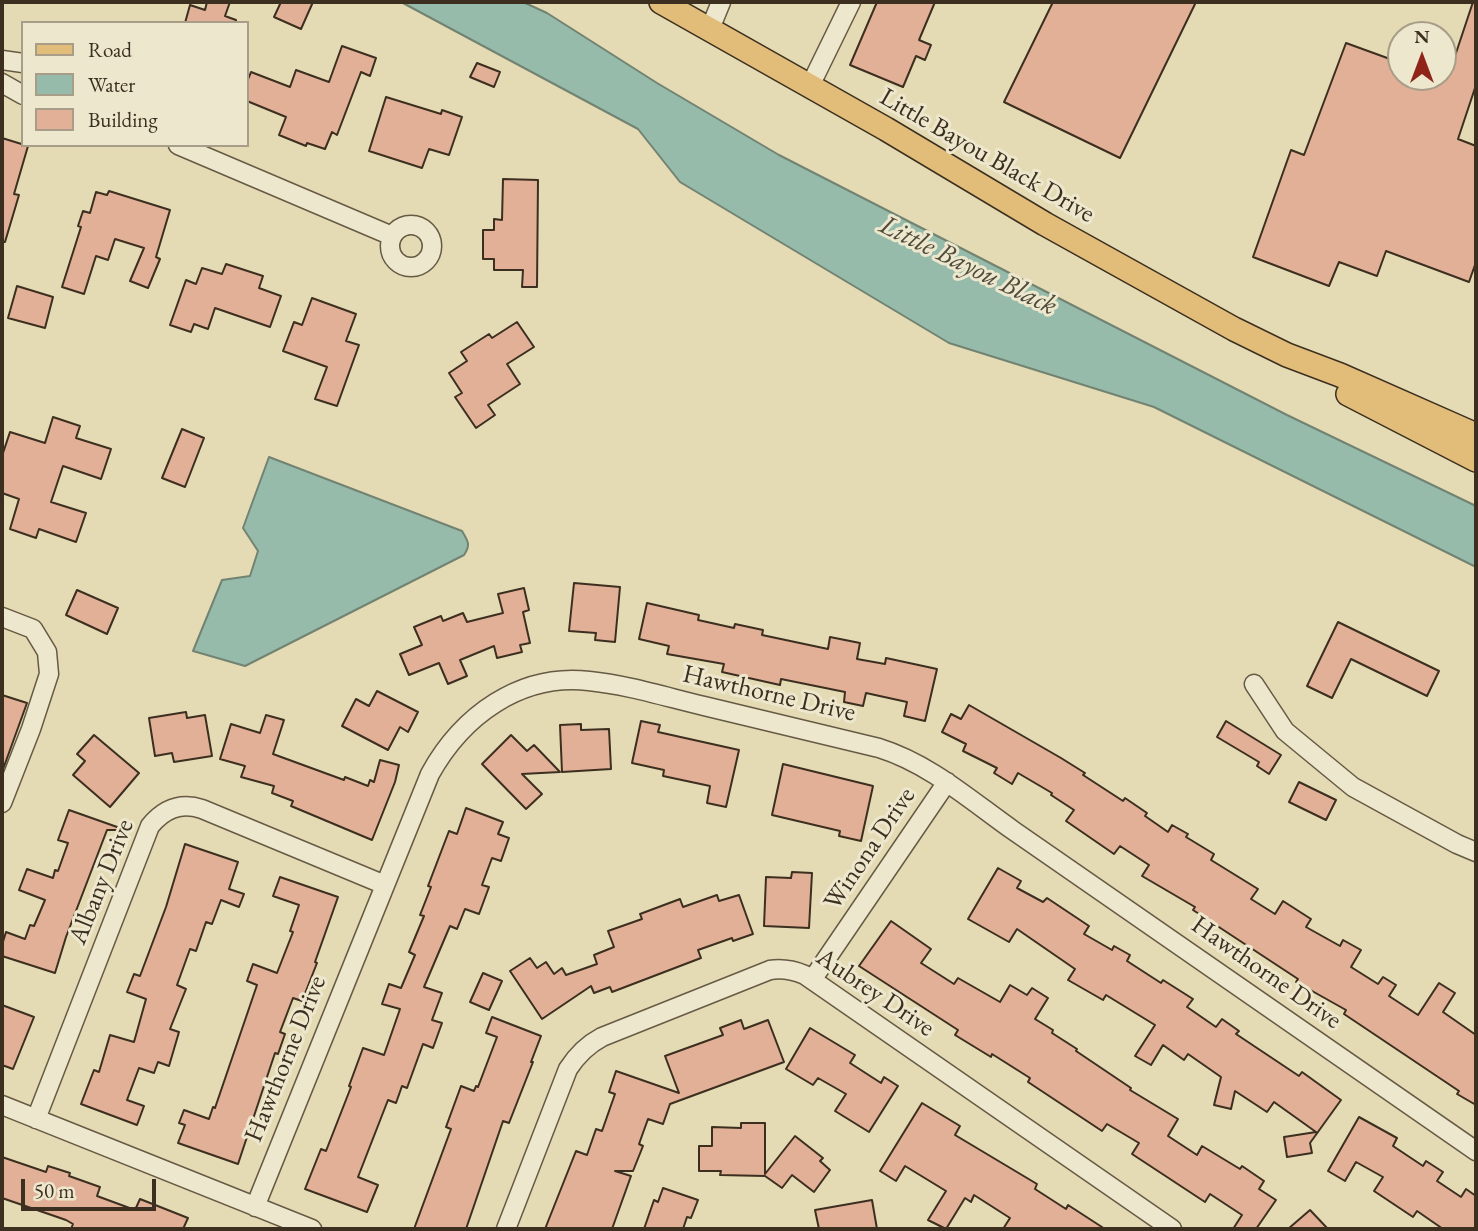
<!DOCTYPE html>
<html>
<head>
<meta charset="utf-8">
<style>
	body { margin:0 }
	#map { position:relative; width:1478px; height:1231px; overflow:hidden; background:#e4dab4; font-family:"EB Garamond",serif }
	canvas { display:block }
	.frame { position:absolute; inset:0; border:4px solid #3d2f1f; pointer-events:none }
	.legend { position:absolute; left:21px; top:21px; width:228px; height:126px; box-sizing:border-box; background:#ede7ce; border:2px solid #a79d88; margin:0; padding:9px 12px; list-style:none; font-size:21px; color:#3d2f1f }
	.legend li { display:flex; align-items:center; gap:14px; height:35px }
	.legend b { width:35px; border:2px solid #a79d88 }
	.north { position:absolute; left:1387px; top:21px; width:70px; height:70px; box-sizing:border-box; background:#ede7ce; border:2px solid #a79d88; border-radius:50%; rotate:0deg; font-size:19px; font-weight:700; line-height:28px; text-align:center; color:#3d2f1f }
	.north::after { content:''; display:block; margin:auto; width:24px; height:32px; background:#8f2418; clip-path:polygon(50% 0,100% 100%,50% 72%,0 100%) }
	.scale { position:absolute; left:21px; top:1179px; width:135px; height:32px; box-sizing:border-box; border:4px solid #3d2f1f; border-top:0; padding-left:9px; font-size:21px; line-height:24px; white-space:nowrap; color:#3d2f1f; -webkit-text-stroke:5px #ede7ce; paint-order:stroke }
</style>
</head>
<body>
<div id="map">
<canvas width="1478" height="1231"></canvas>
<div class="frame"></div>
<ul class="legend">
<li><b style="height:9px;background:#e2bd7a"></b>Road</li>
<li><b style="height:19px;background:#96bbaa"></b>Water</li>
<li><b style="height:19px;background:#e1b097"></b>Building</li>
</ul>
<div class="north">N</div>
<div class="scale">50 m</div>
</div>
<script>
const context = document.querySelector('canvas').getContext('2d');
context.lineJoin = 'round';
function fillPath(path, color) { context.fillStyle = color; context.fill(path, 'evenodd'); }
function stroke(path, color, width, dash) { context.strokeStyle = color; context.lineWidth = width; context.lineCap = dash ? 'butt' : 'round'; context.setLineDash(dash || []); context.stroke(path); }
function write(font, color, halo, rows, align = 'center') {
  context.font = font + ' "EB Garamond",serif'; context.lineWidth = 6; context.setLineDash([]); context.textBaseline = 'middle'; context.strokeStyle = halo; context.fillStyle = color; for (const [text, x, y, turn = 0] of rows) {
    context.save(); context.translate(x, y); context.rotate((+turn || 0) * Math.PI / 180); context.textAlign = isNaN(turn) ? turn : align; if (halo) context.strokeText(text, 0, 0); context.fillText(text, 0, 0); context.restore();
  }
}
const water = new Path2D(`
	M401,2H523L547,13L657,83L779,155L1287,415L1476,506V567L1154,407L949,343L680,182L638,129Z
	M269,457L462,531C468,541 471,545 464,555L245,666L193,651L222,580L250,576L258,551L243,528Z`);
fillPath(water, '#96bbaa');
stroke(water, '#728372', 2);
const building = new Path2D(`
	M207,2H230L225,16L236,20V23H185L190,5L205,10Z
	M281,2H313L301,29L274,17Z
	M877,2H935L919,40L931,45L925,60L916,56L903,87L850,65Z
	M1053,2H1196L1120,158L1004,102Z
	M1473,2H1476V85L1458,139L1476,146V262L1469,282L1386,251L1377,276L1339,262L1329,286L1253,257L1291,150L1304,155L1346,43L1401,63V77H1448Z
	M342,46L376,58L370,76L361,72L337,135L332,132L325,149L307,143L306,146L279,135L286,117L247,101V82L251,72L290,87L296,70L329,82Z
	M477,63L500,72L494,87L470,77Z
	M386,97L441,114L442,110L462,117L449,155L429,149L422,168L369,151Z
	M2,138L28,146L14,194L19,195L5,242H2Z
	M503,179L538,180L537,287H522L523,270H494V259H483V230H494V219L502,220Z
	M109,191L170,210L156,257L160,259L148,288L130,281L144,248L115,239L108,260L96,256L84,294L62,287L81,227L78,226L83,211L90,213L96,192L107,195Z
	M226,264L263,276L259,288L281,296L270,327L215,308L208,329L194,324L191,332L170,325L186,280L196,284L202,268L222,274Z
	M17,286L53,297L45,328L8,318Z
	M312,298L356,314L346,341L359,345L337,406L315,399L327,367L283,351L294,322L302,325Z
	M517,322L534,347L507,364L520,384L488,405L495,415L476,428L455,397L462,393L449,373L467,361L461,352L489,334L492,338Z
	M53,417L80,426L76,438L111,449L101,479L63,466L51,502L86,513L76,542L39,529L36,538L10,529L19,499L2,493V456L10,432L45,443Z
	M182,429L204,438L185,487L162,478Z
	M574,583L620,587L615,642L595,640L596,633L569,631Z
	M524,588L529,610L523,612L530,643L520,645L522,652L497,658L494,646L460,660L467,676L448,684L439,663L409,675L400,654L422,645L414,627L441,616L443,621L463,613L467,622L503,613L498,594Z
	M77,590L118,608L107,634L66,615Z
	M647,603L699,615L698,620L734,628L735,624L763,630L762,635L828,649L830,637L860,643L857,659L885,664L886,658L937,669L925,721L904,716L907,702L866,693L863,706L844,702L845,692L781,679L780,685L722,672L724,664L667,654L669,646L639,639Z
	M1338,622L1439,671L1427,696L1351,659L1332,698L1307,686Z
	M377,691L418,712L408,732L400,727L388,750L342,726L356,699L369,706Z
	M2,695L27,703L2,772Z
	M969,705L1061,758L1085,773L1083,775L1123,801L1125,798L1147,813L1145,816L1168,832L1172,825L1188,834L1186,837L1214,854L1211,860L1258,889L1251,899L1275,914L1283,901L1311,919L1306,927L1340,946L1343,940L1361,950L1351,967L1378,984L1383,977L1396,985L1389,996L1418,1015L1439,983L1455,993L1443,1012L1476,1035V1105L1457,1094L1459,1091L1344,1014L1346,1010L1296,982L1298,979L1193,910L1195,907L1142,876L1149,865L1120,846L1114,854L1066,821L1074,810L1051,795L1052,793L1018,773L1012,784L994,773L997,768L963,751L966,744L942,732L951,714L961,719Z
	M186,712L187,718L205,715L212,756L174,762L172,753L155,756L149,718Z
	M266,715L284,720L273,754L344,780L345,777L368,786L370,780L374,782L380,760L399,765L395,782L372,840L291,806L293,801L272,793L274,786L241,777L245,766L220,759L231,724L260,733Z
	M641,721L660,725L658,732L739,750L726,807L707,803L710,786L663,776L664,770L632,763Z
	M1226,721L1281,755L1269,774L1257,766L1259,762L1217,737Z
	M581,724V730L609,729L611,769L562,772L560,725Z
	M94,735L139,773L110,807L73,775L85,761L77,754Z
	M511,735L527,751L534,745L560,772L522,774L542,794L526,809L482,764Z
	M783,764L873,786L861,841L839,836L840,831L772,815Z
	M1299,782L1336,800L1326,820L1289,802Z
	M466,808L503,822L498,834L509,838L501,861L492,858L482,885L489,887L479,914L465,909L457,929L450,926L424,987L442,993L432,1020L442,1023L433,1048L423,1044L407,1088L402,1086L396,1103L388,1100L358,1177L378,1185L367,1212L305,1189L321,1149L326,1151L351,1087L349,1086L363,1048L384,1055L400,1009L382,1004L389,984L401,988L415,955L409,952L424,916L420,915L431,887L428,886L449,831L457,834Z
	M69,810L120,828L119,830H107L66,937L55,973L2,956V945L6,932L25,939L30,925L34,926L45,900L19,890L27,869L53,878L55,870L58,871L68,843L58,840Z
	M185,844L238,862L229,889L244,894L239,907L221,900L212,924L206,922L196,951L190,949L177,985L186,989L170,1029L179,1032L169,1066L158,1062L154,1073L139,1068L127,1100L144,1106L137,1125L81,1104L94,1070L99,1072L110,1035L134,1042L146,999L127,992L134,974L140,976L166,907Z
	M998,868L1021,881L1017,888L1043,902L1047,898L1089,926L1084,934L1112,950L1114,946L1130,955L1127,961L1161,983L1163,980L1193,999L1187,1007L1216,1027L1222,1019L1239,1031L1236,1034L1299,1076L1302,1072L1341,1100L1310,1143L1312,1153L1287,1157L1284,1137L1316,1132L1274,1102L1267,1112L1235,1091L1231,1109L1214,1105L1221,1077L1188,1054L1184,1060L1163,1045L1151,1065L1135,1056L1155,1025L1106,995L1103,1000L1068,980L1075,969L1017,929L1009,942L968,919Z
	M792,872L812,873L809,928L764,926L766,877L791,878Z
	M280,877L338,897L315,962L317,963L302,1001L293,998L280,1032L285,1034L278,1054L275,1053L238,1164L178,1143L185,1125L179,1123L184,1110L209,1119L213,1107L215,1108L257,985L247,981L253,964L277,973L293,932L290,931L299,905L273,896Z
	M717,895L719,901L739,895L753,934L733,941L732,938L698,950L701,958L612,992L610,987L594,993L591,986L542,1019L510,971L530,958L537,968L546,962L554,974L562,968L566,975L597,964L594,955L614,947L608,931L642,919L640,914L680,899L683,907Z
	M891,921L931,949L921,963L954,984L958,978L1000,1002L1010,985L1027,995L1032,988L1048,998L1035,1019L1053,1030L1052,1033L1077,1049L1076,1051L1131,1088L1130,1090L1178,1119L1168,1136L1197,1155L1202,1146L1240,1169L1242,1166L1264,1181L1259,1189L1276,1200L1256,1229H1233L1242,1215L1210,1194L1205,1202L1132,1154L1139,1143L1107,1124L1102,1131L1028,1082L1030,1078L992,1054L991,1057L955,1035L958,1030L859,966Z
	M483,973L502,981L489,1010L470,1002Z
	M2,1005L34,1017L13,1069L2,1065Z
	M492,1017L541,1036L531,1062H533L509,1123L503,1121L466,1229H414L451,1129L446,1127L461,1086L474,1091L476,1086L478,1087L497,1037L486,1033Z
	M741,1020L744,1029L768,1020L784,1062L670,1104L663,1124L648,1119L639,1144L643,1146L633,1171H615L631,1176L612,1229H545L576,1151L587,1155L596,1129L602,1131L615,1094L609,1092L616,1071L679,1093L665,1056L723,1035L720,1028Z
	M810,1028L855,1055L850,1063L881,1083L884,1077L898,1086L869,1132L835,1111L846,1094L818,1078L813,1085L786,1069Z
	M922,1103L960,1126L955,1135L1037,1184L1035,1189L1066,1209L1068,1205L1105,1229H1003L1010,1218L974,1195L971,1202L965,1198L946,1229L928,1220L946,1191L905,1166L896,1181L880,1171Z
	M1359,1117L1397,1138L1393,1146L1423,1166L1426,1161L1443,1172L1437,1181L1461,1197L1466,1189L1476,1196V1229H1443L1417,1211L1413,1217L1374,1191L1383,1177L1356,1162L1345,1181L1328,1171Z
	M741,1123H765V1174L795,1136L823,1158L820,1161L830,1170L814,1192L792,1175L782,1188L765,1176L720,1175L721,1171H699V1146H712V1127L741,1128Z
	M2,1157L46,1172L48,1166L70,1173L69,1176L100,1187L97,1196L135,1210L140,1199L188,1218L183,1229H71L73,1224L66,1220L2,1198Z
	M663,1188L698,1200L691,1218L687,1217L683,1229H644L654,1200L658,1202Z
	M872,1200L877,1229H819L815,1210Z
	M1310,1210L1328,1229H1288Z`);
fillPath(building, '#e1b097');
stroke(building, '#3d2f1f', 2);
const minor = new Path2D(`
	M710,29L721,2
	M2,60L23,63
	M2,83L23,95
	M810,86L851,2
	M178,145L392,236
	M390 246a21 21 0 1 1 42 0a21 21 0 1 1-42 0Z
	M2,617L33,629L47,652L49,674L31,729L2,803
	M1254,684L1285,731L1353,787L1457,844L1476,852
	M812,980L947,782
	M2,1105L312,1229
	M36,1119L150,826C164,809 180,802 202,809L385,885
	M255,1207L430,774C462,716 520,673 589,681C628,685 666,697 704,706C762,720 821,734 879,748C930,764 970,800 1014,831L1476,1151
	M506,1229L568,1069C577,1055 587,1045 602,1037L770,970C783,968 793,970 805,975L1172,1229`);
const major = new Path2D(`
	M661,2L886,129L1045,224L1234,329L1287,355L1340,375L1476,435
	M1348,394L1476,460`);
stroke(minor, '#675a44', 21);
stroke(major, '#3d2f1f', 26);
stroke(minor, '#ede7ce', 18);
stroke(major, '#e2bd7a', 23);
write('26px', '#3d2f1f', '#ede7ce', [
	["Little Bayou Black Drive",987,156,30],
	["Hawthorne Drive",769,694,13],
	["Winona Drive",870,849,-56],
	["Albany Drive",102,882,-68],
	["Hawthorne Drive",1266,973,35],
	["Aubrey Drive",875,993,34],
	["Hawthorne Drive",286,1059,-68]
]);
write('italic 28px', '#4f4b3b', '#ede7ce', [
	["Little Bayou Black",968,266,26]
]);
</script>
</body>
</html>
